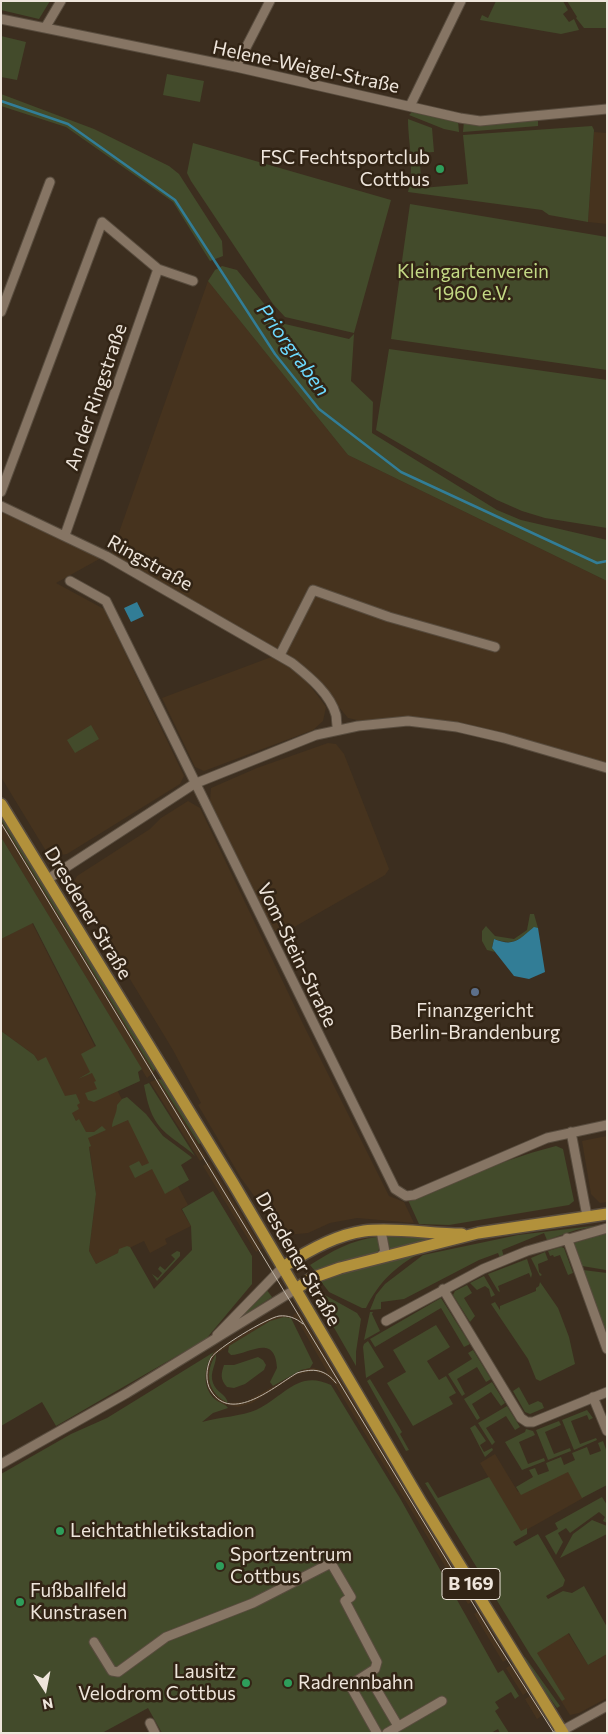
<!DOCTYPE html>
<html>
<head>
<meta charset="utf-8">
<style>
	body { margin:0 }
	#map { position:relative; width:608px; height:1734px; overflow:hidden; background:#3c2e1f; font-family:Commissioner,sans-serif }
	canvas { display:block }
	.frame { position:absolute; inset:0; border:2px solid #eee5db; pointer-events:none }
	.north { position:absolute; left:20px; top:1664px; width:50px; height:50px; -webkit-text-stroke:4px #322415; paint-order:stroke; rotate:169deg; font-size:14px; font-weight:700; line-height:20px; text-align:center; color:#eee5db }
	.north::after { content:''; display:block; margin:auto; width:18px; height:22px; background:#eee5db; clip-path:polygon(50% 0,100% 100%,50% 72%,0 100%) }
</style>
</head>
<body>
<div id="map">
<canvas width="608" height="1734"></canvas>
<div class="frame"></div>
<div class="north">N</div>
</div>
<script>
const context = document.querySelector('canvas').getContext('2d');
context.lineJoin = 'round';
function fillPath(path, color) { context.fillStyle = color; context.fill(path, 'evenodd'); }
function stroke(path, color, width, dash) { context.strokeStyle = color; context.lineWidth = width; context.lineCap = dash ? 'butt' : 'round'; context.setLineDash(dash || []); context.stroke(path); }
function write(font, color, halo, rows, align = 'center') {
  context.font = font + ' Commissioner,sans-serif'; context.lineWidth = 5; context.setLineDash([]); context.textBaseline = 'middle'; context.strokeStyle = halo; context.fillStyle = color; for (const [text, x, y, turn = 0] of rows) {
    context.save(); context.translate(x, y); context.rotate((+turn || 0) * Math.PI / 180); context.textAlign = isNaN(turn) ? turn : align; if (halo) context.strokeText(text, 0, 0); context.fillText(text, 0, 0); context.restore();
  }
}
fillPath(new Path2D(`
	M594,132L607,133V224L588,222Z
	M208,281L348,455L607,581V766L458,723L407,716L362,721L348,718L316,679L111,555Z
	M1,510L101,558L56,583L104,609L184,776L180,784L67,854L54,856L46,851L1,777Z
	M274,656L302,676L318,696L326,707L323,721L313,730L204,771L195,767L162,698Z
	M328,743L336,744L344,754L389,869L385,875L282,934L273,930L210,801L211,788L257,768Z
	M188,801L200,808L305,1028L389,1196L404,1202L414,1223L357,1218L330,1223L308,1233L286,1235L271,1219L241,1178L198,1105L201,1103L173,1050L76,890L74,882L77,876L150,829L161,818Z
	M1,820L154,1072L147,1078L1,837Z
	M32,923L161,1176L170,1171L188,1205L181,1209L191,1226L165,1239L167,1244L150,1253L144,1241L96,1264L89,1251L96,1194L90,1151L86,1138L60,1092L34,1055L1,1031V939Z
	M158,1079L206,1157L200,1161L150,1082Z
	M607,1136V1202L600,1203L591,1194L582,1141Z
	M209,1162L262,1248L256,1252L203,1166Z
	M299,1311L476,1600L468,1604L336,1386L327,1376L314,1371L298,1374L252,1403L238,1407L223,1404L216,1400L208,1389L205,1373L210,1358L214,1352L272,1317L284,1315L294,1317L293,1315ZM291,1318L298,1321L328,1373L314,1368L305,1369L245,1402L228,1403L214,1393L209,1381L210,1365L216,1354L270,1321Z
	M495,1454L518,1492L568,1471L583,1498L521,1533L480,1463Z
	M479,1611L508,1659L503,1662L474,1614Z
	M566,1630L588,1665L607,1654V1698L579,1713L570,1715L530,1652Z
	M514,1663L531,1690L523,1695L506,1668Z
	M533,1694L545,1714L537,1719L525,1699Z`), '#46331e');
fillPath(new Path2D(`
	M1,1H50L39,19L1,10Z
	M496,1H563L568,10L563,14L569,22L574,19L579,30L561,34L480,20L482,15L488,18Z
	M567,1H607V28H584L576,18L577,17Z
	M1,36L26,42L17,80L1,77Z
	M167,74L204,81L200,102L163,95Z
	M1,94L94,129L169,166L179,174L222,241L223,256L210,261L173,202L66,127L1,106Z
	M412,112L458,121L459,132L444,129L409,115Z
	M408,119L432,128L434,152L419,153L422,188L468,184L463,135L592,126L594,130L588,222L549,215L542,210L408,192C415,168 408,143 408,119Z
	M538,120V126L463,132L464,121L504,123Z
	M193,143L391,200L354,333L285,317L273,304L191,181L187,173Z
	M410,204L607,237V370L391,339Z
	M222,266L237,270L266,306L272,323L285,324L349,339L354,334L351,381L373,402L372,433L497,510L521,520L607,540V581L348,455L208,281L215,270Z
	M389,349L607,380V528L545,518L522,511L497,500L376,430Z
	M91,725L99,739L75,753L67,740Z
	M1,815L155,1068L154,1072L1,820Z
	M1,837L142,1069L138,1072L140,1081L94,1102L88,1100L85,1093L97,1089L94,1082L96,1081L92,1073L78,1079L90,1072L81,1054L96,1046L33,923L1,939Z
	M530,914H534L538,928H533C518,940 515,946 494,939L492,947L495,952L487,950L482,941V931L486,926L495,936L514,939L527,930Z
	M1,1031L34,1055L38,1061L46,1057L65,1096L76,1094L80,1103L77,1105L79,1109L72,1113L76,1121L79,1119L86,1132H94L102,1126L106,1130L88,1138L91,1146L89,1147L96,1194L89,1251L96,1264L118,1253L119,1249L127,1246L130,1247L154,1289L192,1250L191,1226L182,1209L213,1191L252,1256V1284L206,1339L56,1426L42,1402L1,1426Z
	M158,1079L162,1080L201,1143L199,1144Z
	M149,1083L195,1156C186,1147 176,1142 167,1134C151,1120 148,1105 144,1085Z
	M127,1097L146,1114L163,1136L190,1156L192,1158L181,1165L189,1180L165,1194L152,1169L135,1178L129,1166L139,1161L142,1166L149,1163L128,1120L112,1127C112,1120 117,1114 117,1105L122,1099Z
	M556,1146L563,1149L574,1201L569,1205L449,1225L419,1224L408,1200C428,1197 446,1185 465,1177C495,1165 524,1154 556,1146Z
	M601,1225L576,1230L547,1240L544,1233L502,1250L504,1257L500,1258L498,1253L479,1260L404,1299L381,1302V1309L370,1310L376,1295L385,1284L423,1255L518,1235Z
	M607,1233L606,1270L582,1266L574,1243Z
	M377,1237L380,1248L376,1254L315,1271L310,1265C332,1251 351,1240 377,1237Z
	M387,1237L429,1238L430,1240L390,1250Z
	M561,1247L564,1248L573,1273L568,1275L560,1255L554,1257L553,1255L550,1256L548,1251Z
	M177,1251L180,1252V1256L157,1281L152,1274L158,1278L162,1273L158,1269L160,1266L165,1270L175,1259L171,1255Z
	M545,1252L548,1260L538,1264L539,1272L542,1275L540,1276L531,1258Z
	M420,1253C395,1267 379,1282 366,1308H362L329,1292L319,1279L338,1272Z
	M527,1259L532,1274L531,1278L529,1273L498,1286L500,1292L498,1291L488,1274Z
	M583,1270L607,1273V1335Z
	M484,1276L495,1295L491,1297L489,1289L485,1286L477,1290L470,1283Z
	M540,1282L558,1308L569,1337L575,1364L540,1381L536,1379L528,1359L491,1304L495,1302L500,1310V1306L536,1291V1288L539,1286Z
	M467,1285L472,1293L464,1298L475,1316L470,1322L453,1295L455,1291Z
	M266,1289L272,1297L235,1321Z
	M323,1294L357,1313L361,1319L356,1352V1366L317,1298Z
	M441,1298L470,1344L464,1347L441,1308L375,1347L370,1339Z
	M370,1312H373L372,1314L380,1331L364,1340Z
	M284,1317L291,1318L313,1363L310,1368L301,1370L273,1386L270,1382L277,1368C275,1332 248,1355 231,1355L228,1352L229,1346L270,1321Z
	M436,1325L450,1347L427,1361L439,1380L446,1376L456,1393L449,1397L453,1404L413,1426L387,1383L406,1372L393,1350Z
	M368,1341L384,1367L366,1378L363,1347L364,1344Z
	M473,1350L491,1379L486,1382L477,1367L457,1379L465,1394L462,1396L448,1374L472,1359L468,1353Z
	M214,1352C204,1365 201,1388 216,1400C220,1403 226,1404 228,1408L213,1413L202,1422C221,1417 242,1416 256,1410C284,1397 298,1369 331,1385L401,1500L498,1673L503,1670L519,1696L515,1699L511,1692L495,1702L499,1708L495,1711L509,1733H500L498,1729L491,1733H162L148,1708L102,1733H1V1474L71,1434L107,1418Z
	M216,1354C217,1364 209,1372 213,1383C216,1392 226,1394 228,1403C207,1393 204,1373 216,1354Z
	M258,1357L263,1360L266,1365L264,1370L245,1384L234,1388L227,1387C220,1379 221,1374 224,1365H234Z
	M370,1379L402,1432L400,1434L409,1450L406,1451L367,1381Z
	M492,1382L505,1403L501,1406L491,1392L472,1404L480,1418L477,1420L464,1399Z
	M519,1387L529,1405L538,1401L542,1403L544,1408L530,1414L525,1412L513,1391Z
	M507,1406L520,1427L515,1430L506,1416L486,1428L495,1442L492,1445L478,1423Z
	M587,1410L593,1418L589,1420L587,1415L571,1421L580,1444L596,1438L597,1440L574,1450L562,1420Z
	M559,1421L561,1425L545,1432L554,1454L570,1448L571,1451L548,1460L536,1430Z
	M475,1425L486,1441L480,1445L484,1452L492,1448L493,1450L485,1457L470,1428Z
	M526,1429L533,1431L535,1435L519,1442L528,1464L544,1458L545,1461L522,1470L505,1442L525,1432Z
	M603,1441L607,1452V1485L582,1498L568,1472L521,1495L516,1487L533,1477L529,1470L535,1468L538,1475L549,1471L546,1463L561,1457L564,1465L575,1460L572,1453L587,1447L590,1455L601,1451L598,1443Z
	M489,1477L521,1531L527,1528V1534L513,1542L516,1546L538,1534L565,1580L563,1586L546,1596L548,1599L563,1591L572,1593L584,1586L607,1627V1654L588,1665L569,1633L537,1653L565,1699L562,1701L531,1656L425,1483L428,1482L438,1498Z
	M602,1497L607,1505V1523L603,1521L605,1517L599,1512L570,1533L566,1528L558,1533L563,1542L556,1555L545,1536L558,1529L555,1523Z
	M592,1520L607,1526V1534L560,1558L573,1534Z
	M525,1657L560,1706L557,1708L524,1662L522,1658Z`), '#434b2b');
fillPath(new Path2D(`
	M137,602L144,616L131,622L124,608Z
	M534,927L538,928L545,972L529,979L514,976L492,948L494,939C514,947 518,940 534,927Z`), '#327d96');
stroke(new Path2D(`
	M1,101L68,124L175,200L275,354L319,409L401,472L597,563L607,561`), '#327d96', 2.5);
const minor = new Path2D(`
	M1,19L236,67L460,118L480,121L607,109
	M45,28L61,1
	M236,67L270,1
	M410,106L461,1
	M1,312L50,182
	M1,492L102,222L158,269
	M1,506L106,556L292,663C308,676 330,693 336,715C337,720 336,725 338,730
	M65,535L158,269L193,281
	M70,581L106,601L395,1189L406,1196L414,1195L547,1138L607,1125
	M280,655L313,590L389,617L495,647
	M48,879L194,784L316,735L358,726L408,721L457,727L504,738L607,768
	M571,1132L587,1216
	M567,1238L607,1349
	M379,1258L385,1252L381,1231
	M443,1289L521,1418L527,1422H533L607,1392
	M386,1321L483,1269L527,1251L607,1228
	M217,1335L283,1267
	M593,1397L607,1431
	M1,1464L127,1393L296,1289
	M94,1642L112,1671L118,1672L166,1637L253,1603L331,1563L351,1597L345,1601L377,1662L375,1669L350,1685L377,1733
	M368,1675L398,1726
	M150,1723L155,1733
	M387,1733L442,1701
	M558,1733L607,1706`);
const major = new Path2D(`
	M1,804L233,1183L421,1502L563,1733
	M283,1267C307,1251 335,1235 364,1231C393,1227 431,1234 462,1234
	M296,1289L312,1278L340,1268L478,1233L607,1214`);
stroke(minor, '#584c3e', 11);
stroke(major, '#584c3e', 14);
stroke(minor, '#867564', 9);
stroke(major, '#b2913b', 11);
stroke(new Path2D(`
	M1,823L495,1640L554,1733
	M303,1324C296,1318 288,1315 279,1316C267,1318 217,1348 211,1358C206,1368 205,1382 211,1391C232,1424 275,1386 297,1373C313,1368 325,1369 336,1383`), '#beb4a8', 1);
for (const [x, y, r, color] of [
	[440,169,5,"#2e9e5b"],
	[475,992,5,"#5c6f8a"],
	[60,1531,5,"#2e9e5b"],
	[220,1566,5,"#2e9e5b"],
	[20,1602,5,"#2e9e5b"],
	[246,1683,5,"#2e9e5b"],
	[288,1683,5,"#2e9e5b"]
]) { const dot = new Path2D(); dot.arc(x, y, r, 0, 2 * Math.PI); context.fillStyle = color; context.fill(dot); stroke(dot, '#322415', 2); }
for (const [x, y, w] of [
	[471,1584,58]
]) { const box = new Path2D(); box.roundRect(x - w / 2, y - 15.5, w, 31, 4); context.fillStyle = '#322415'; context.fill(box); stroke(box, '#eee5db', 1); }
write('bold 18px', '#eee5db', null, [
	["B 169",471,1584]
]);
write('19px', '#eee5db', '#322415', [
	["Helene-Weigel-Straße",306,67,12],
	["An der Ringstraße",96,397,-71],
	["Ringstraße",150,563,29],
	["Dresdener Straße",88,913,59],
	["Vom-Stein-Straße",297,955,64],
	["Dresdener Straße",298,1259,60]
]);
write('19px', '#eee5db', '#322415', [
	["FSC Fechtsportclub",430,158,"right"],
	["Cottbus",430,180,"right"],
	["Finanzgericht",475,1011,"center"],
	["Berlin-Brandenburg",475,1033,"center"],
	["Leichtathletikstadion",70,1531],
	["Sportzentrum",230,1555],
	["Cottbus",230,1577],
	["Fußballfeld",30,1591],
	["Kunstrasen",30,1613],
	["Lausitz",236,1672,"right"],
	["Velodrom Cottbus",236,1694,"right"],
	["Radrennbahn",298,1683]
], 'left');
write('19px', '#c3d984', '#322415', [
	["Kleingartenverein",473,272],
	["1960 e.V.",473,294]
]);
write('italic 20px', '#6ddaff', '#322415', [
	["Priorgraben",293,350,54]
]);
</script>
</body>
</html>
